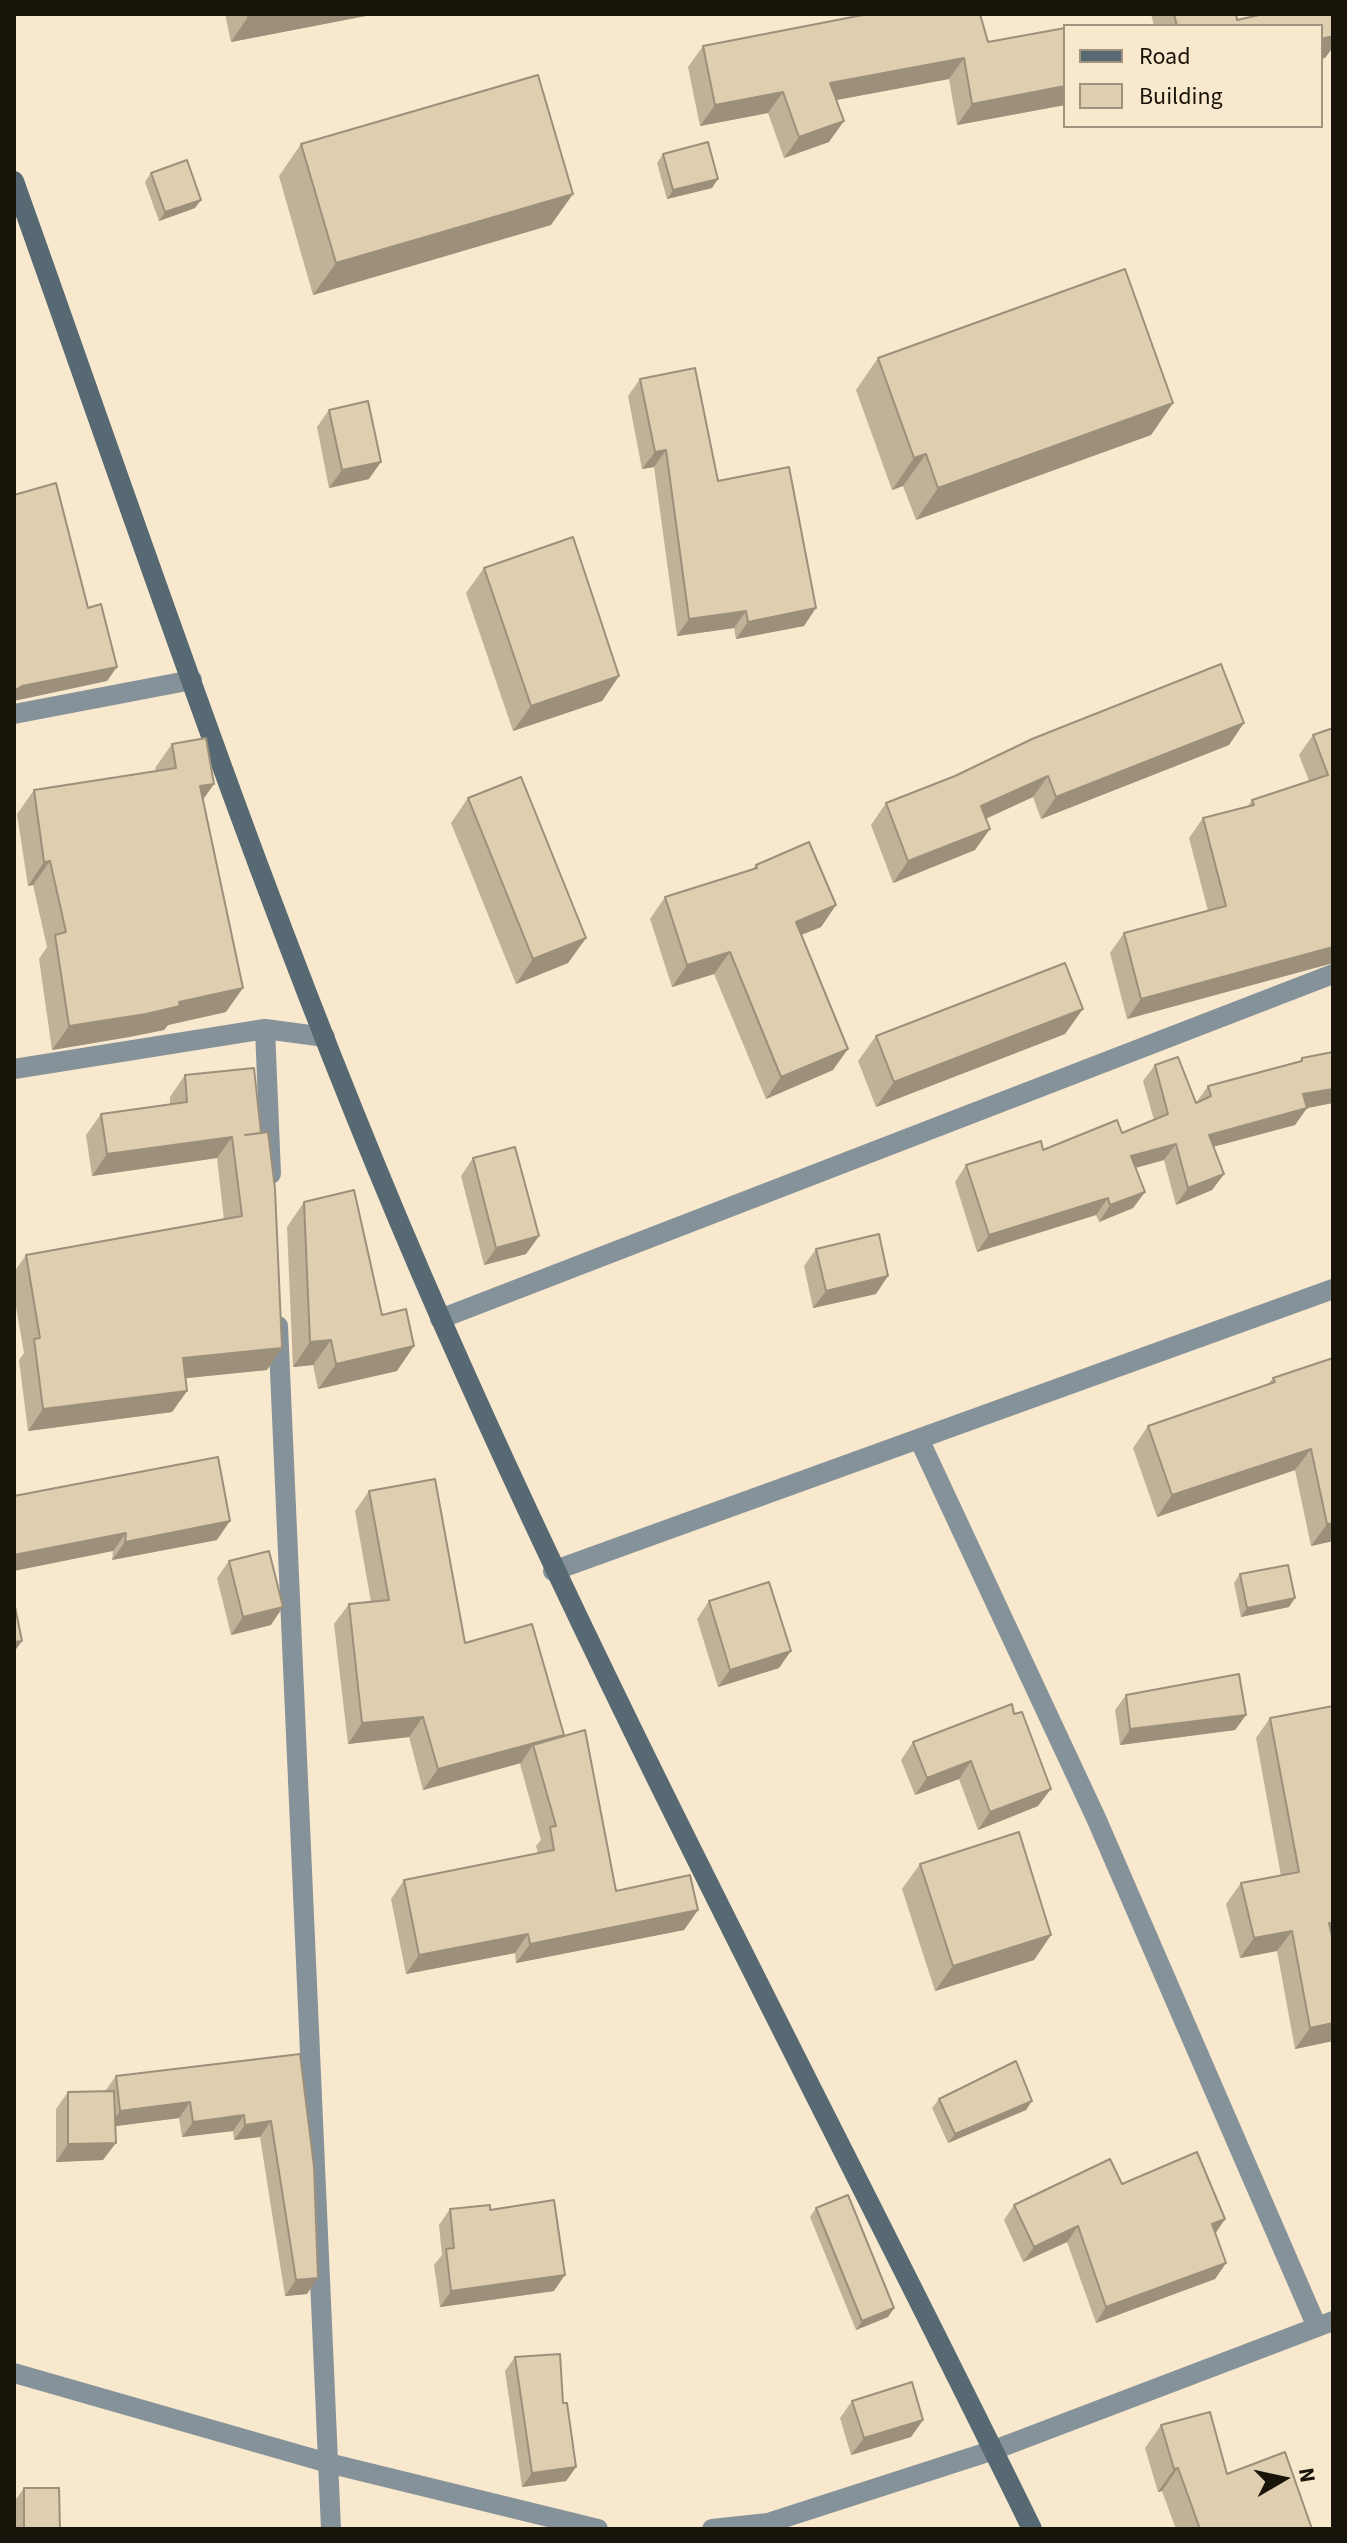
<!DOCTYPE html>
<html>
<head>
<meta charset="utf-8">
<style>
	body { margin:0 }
	#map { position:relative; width:1347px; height:2543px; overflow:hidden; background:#f8e8cd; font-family:"Source Sans 3",sans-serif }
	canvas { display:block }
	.frame { position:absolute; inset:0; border:16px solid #19140a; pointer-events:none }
	.legend { position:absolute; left:1063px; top:24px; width:260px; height:104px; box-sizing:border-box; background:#f8e8cd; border:2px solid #9f937f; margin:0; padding:10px 14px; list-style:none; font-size:24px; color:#19140a }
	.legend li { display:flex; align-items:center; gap:16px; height:40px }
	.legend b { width:40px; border:2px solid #9f937f }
	.north { position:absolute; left:1243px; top:2439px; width:80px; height:80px; -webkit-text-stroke:6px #f8e8cd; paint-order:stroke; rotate:81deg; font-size:22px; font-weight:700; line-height:32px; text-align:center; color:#19140a }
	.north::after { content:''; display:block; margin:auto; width:28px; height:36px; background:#19140a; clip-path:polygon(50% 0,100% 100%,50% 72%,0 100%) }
</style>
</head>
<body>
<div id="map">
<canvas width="1347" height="2543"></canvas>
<div class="frame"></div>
<ul class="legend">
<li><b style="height:10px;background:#576973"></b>Road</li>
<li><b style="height:22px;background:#dfceb0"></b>Building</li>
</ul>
<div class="north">N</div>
</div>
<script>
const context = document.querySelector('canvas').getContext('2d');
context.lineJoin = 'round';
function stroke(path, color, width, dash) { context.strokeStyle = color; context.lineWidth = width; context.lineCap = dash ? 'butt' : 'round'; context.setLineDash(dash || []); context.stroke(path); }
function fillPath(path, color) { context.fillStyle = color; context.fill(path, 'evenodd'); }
stroke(new Path2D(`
	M14,714L192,680
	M14,1069L265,1029
	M271,1174L265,1029L325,1037
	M440,1319L1333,974
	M278,1326L331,2529
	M919,1439L1096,1818L1317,2327
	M553,1571L1333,1289
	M14,2373L328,2463L598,2529
	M712,2529L768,2523L994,2450L1333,2321`), '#869299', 20);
stroke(new Path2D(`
	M14,181C151,565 280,954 444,1326C624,1735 836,2128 1032,2529`), '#576973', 20);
fillPath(new Path2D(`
	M225,14H376L231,42Z
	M1151,14H1236L1237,20L1264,14H1333V47L1325,58L1321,59V26H1154Z
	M1065,28V105L957,125L949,79L836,100L829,142L784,158L768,113L700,126L688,67L703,46L988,42Z
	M301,144L551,225L313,295L279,176Z
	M663,154L712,188L667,199L657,163Z
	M151,173L195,208L159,221L145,182Z
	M878,358L1173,403L1151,435L916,520L903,486L892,490L856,390Z
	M640,379L718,481L804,626L736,639L734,628L677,636L654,467L642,469L628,396Z
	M329,410L369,479L329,488L317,427Z
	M484,568L619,676L602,701L513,731L466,593Z
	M1333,728V963L1127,1019L1110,953L1124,933L1208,911L1189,838L1203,818L1248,806L1252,800L1309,781L1299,755L1313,735Z
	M172,744L214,784L203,800L226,1012L168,1025L164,1030L129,1037L52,1050L39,959L47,947L33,885L28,886L17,814L34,790L156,771L155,768Z
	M1229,745L1041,819L1033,797L986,818L975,850L893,883L871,825L886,803Z
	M468,798L586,938L568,963L516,984L451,823Z
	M756,865L836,905L821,927L801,935L833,1070L766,1099L714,974L672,987L650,919L665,897L752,870Z
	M1065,1034L876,1107L858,1061L876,1036Z
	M1333,1052V1103L1307,1108L1295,1125L1213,1147L1224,1174L1212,1190L1176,1205L1164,1160L1136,1168L1145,1192L1133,1208L1099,1222L1096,1215L977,1252L955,1182L966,1165L1122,1133L1154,1120L1143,1081L1155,1065L1196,1103L1208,1086L1299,1061L1302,1058Z
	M254,1068L282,1348L267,1370L186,1378L187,1391L172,1412L28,1431L19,1360L24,1353L14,1295V1272L26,1255L224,1220L217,1158L92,1176L86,1135L101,1114L170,1104V1097L185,1075Z
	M473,1158L539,1236L526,1254L484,1265L461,1176Z
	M304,1202L382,1315L397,1371L318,1389L313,1365L293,1367L287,1227Z
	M816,1249L876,1294L813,1308L804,1266Z
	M1333,1358V1541L1311,1546L1295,1470L1157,1517L1133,1448L1148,1426L1268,1384L1273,1378Z
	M369,1491L465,1643L564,1735L563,1736L616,1891L698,1910L684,1930L516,1963L515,1953L406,1974L391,1899L404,1880L538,1853L536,1846L541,1840L520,1764L521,1763L423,1790L409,1737L348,1744L334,1624L349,1604L371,1602L355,1511Z
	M14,1496L217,1540L112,1560L113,1551Z
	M229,1561L271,1625L231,1635L217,1578Z
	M1240,1574L1289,1607L1241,1617L1234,1583Z
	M709,1601L779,1668L718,1687L697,1619Z
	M1126,1695L1246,1715L1235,1730L1120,1745L1115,1710Z
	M1012,1704L1038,1806L978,1830L959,1779L915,1795L901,1760L913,1742Z
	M1333,1706V2041L1295,2049L1277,1951L1240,1958L1226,1904L1241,1883L1281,1876L1256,1738L1270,1718Z
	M920,1864L1051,1935L1034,1960L935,1991L902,1889Z
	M300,2054L307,2294L285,2296L260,2137L234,2140L233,2131L182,2137L179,2118L115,2126L103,2160L56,2162V2109L68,2092L105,2091L116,2076Z
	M939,2099L1026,2110L948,2143L932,2108Z
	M1122,2184L1225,2219L1215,2233L1226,2263L1215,2279L1096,2323L1067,2242L1023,2262L1004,2220L1014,2205Z
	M816,2208L894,2308L888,2317L856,2330L810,2217Z
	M450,2209L490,2210L554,2291L440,2307L434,2265L442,2255L439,2225Z
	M515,2357L563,2403L576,2467L566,2481L522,2487L505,2371Z
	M852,2401L923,2420L911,2437L851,2455L840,2418Z
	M1161,2425L1227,2474L1312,2529H1176L1162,2491L1158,2492L1145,2448Z
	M24,2488L60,2529H14V2502Z`), '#c0b197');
fillPath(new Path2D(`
	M263,14H376L231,42L248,17Z
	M1333,36V47L1325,58L1321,59V39Z
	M964,58L949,79L815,104L830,83Z
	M1065,86V105L957,125L972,104Z
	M783,92L768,113L700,126L715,105Z
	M844,121L829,142L784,158L799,137Z
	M718,179L712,188L667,199L673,190Z
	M573,194L551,225L313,295L336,263Z
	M201,200L195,208L159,221L165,212Z
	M1173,403L1151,435L916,520L938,488Z
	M666,450L654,467L642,469L655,452Z
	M926,454L903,486L892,490L914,458Z
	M381,462L369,479L329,488L342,470Z
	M816,608L804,626L736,639L748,622Z
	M746,611L734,628L677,636L689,619Z
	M117,667L107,681L14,701V691L22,686Z
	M619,676L602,701L513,731L531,706Z
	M1244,723L1229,745L1041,819L1056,797Z
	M1048,776L1033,797L966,828L981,806Z
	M214,784L197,807L200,786Z
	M990,829L975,850L893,883L908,861Z
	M50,861L33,885L28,886L44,862Z
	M836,905L821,927L781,943L796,922Z
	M586,938L568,963L516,984L533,959Z
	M1333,947V963L1127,1019L1141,999Z
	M730,952L714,974L672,987L687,965Z
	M243,988L226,1012L168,1025L164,1030L129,1037L52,1050L69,1026Z
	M1083,1009L1065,1034L876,1107L894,1082Z
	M848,1049L833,1070L766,1099L781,1077Z
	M1333,1089V1103L1307,1108L1295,1125L1197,1151L1209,1135L1303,1094Z
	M232,1137L217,1158L92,1176L107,1154Z
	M1176,1144L1164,1160L1119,1172L1131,1156Z
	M1224,1174L1212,1190L1176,1205L1188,1188Z
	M1145,1192L1133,1208L1099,1222L1110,1205Z
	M1108,1198L1096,1215L977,1252L989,1235Z
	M539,1236L526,1254L484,1265L496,1248Z
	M888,1276L876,1294L813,1308L826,1291Z
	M331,1340L313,1365L293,1367L310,1342Z
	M414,1346L397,1371L318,1389L336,1364Z
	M282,1348L267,1370L168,1380L183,1358Z
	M187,1391L172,1412L28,1431L43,1409Z
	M1311,1449L1295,1470L1157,1517L1172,1495Z
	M230,1521L217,1540L112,1560L125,1542Z
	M1333,1523V1541L1311,1546L1327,1524Z
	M126,1533L113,1551L14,1571V1555Z
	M1295,1598L1289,1607L1241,1617L1247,1608Z
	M283,1607L271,1625L231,1635L243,1617Z
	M22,1641L14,1652V1642Z
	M791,1651L779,1668L718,1687L730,1670Z
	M1246,1715L1235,1730L1120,1745L1130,1729Z
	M423,1717L409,1737L348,1744L362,1723Z
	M564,1735L550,1755L533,1745L521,1763L423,1790L438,1769Z
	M971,1761L959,1779L915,1795L927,1778Z
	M1051,1789L1038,1806L978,1830L990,1812Z
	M698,1910L684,1930L516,1963L530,1944Z
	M1329,1923H1333V1941Z
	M1292,1931L1277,1951L1240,1958L1254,1938Z
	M528,1934L515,1953L406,1974L419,1955Z
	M1051,1935L1034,1960L935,1991L953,1966Z
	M1333,2023V2041L1295,2049L1310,2028Z
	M1032,2101L1026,2110L948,2143L955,2134Z
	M190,2102L179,2118L109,2127L120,2111Z
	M244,2115L233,2131L182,2137L193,2122Z
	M271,2121L260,2137L234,2140L245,2125Z
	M116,2143L103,2160L56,2162L68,2144Z
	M1225,2219L1215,2234L1212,2224Z
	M1078,2226L1067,2242L1023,2262L1034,2247Z
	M1226,2263L1215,2279L1096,2323L1106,2307Z
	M565,2275L554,2291L440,2307L451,2291Z
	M318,2278L307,2294L285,2296L296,2280Z
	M894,2308L888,2317L856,2330L862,2321Z
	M923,2420L911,2437L851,2455L864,2438Z
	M576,2467L566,2481L522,2487L532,2473Z
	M1178,2468L1162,2491L1158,2492L1174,2469Z`), '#9c907b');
const building = new Path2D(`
	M248,14H263L248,17Z
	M868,14H980L988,42L1065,28V86L972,104L964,58L830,83L844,121L799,137L783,92L715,105L703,46Z
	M1174,14H1236L1237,20L1264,14H1333V36L1321,39V26H1177Z
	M538,75L573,194L336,263L301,144Z
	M708,142L718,179L673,190L663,154Z
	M187,160L201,200L165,212L151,173Z
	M1125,269L1173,403L938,488L926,454L914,458L878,358Z
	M695,368L718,481L789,467L816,608L748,622L746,611L689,619L666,450L655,452L640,379Z
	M368,401L381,462L342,470L329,410Z
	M56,483L88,608L101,604L117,667L22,686L14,691V495Z
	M573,537L619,676L531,706L484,568Z
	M1221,664L1244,723L1056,797L1048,776L981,806L990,829L908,861L886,803L955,776L1032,739Z
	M1333,728V947L1141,999L1124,933L1226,906L1203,818L1254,805L1252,800L1328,775L1313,735Z
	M206,738L214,784L200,786L243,988L179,1002L180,1006L146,1014L69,1026L55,935L66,932L50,861L44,862L34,790L176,768L172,744Z
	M521,777L586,938L533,959L468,798Z
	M809,842L836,905L796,922L848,1049L781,1077L730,952L687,965L665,897L757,868L756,865Z
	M1065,963L1083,1009L894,1082L876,1036Z
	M1333,1052V1089L1303,1094L1307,1108L1209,1135L1224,1174L1188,1188L1176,1144L1131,1156L1145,1192L1110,1205L1108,1198L989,1235L966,1165L1041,1141L1043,1150L1117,1120L1122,1133L1168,1114L1155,1065L1178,1057L1196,1103L1211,1096L1208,1086L1302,1061V1058Z
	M254,1068L261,1133L245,1135L268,1132L275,1189L282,1348L183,1358L187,1391L43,1409L34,1339L40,1338L26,1255L242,1216L232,1137L107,1154L101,1114L187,1102L185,1075Z
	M515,1147L539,1236L496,1248L473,1158Z
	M354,1190L382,1315L406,1309L414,1346L336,1364L331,1340L310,1342L304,1202Z
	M879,1234L888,1276L826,1291L816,1249Z
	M1333,1358V1523L1327,1524L1311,1449L1172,1495L1148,1426L1275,1382L1273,1378Z
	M218,1457L230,1521L125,1542L126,1533L14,1555V1496Z
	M435,1479L465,1643L532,1624L564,1735L438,1769L423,1717L362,1723L349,1604L389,1600L369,1491Z
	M269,1551L283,1607L243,1617L229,1561Z
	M1288,1565L1295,1598L1247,1608L1240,1574Z
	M769,1582L791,1651L730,1670L709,1601Z
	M14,1602L22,1641L14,1642Z
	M1239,1674L1246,1715L1130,1729L1126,1695Z
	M1012,1704L1014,1714L1022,1712L1051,1789L990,1812L971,1761L927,1778L913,1742Z
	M1333,1706V1923H1329L1333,1941V2023L1310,2028L1292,1931L1254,1938L1241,1883L1299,1872L1270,1718Z
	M585,1730L616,1891L690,1875L698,1910L530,1944L528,1934L419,1955L404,1880L554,1850L550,1827L556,1826L533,1745Z
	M1019,1832L1051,1935L953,1966L920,1864Z
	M300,2054L314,2167L318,2278L296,2280L271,2121L245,2125L244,2115L193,2122L190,2102L120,2111L116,2076Z
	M1016,2061L1032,2101L955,2134L939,2099Z
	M114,2091L116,2143L68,2144V2092Z
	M1197,2152L1225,2219L1212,2224L1226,2263L1106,2307L1078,2226L1034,2247L1014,2205L1110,2159L1122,2184Z
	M848,2195L894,2308L862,2321L816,2208Z
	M554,2200L565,2275L451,2291L446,2249L454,2248L450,2209L490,2205V2210Z
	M560,2354L563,2403H567L576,2467L532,2473L515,2357Z
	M912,2382L923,2420L864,2438L852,2401Z
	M1210,2412L1227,2474L1285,2452L1312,2529H1200L1178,2468L1174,2469L1161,2425Z
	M24,2488H59L60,2529H24Z`);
fillPath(building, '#dfceb0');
stroke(building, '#9c907b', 2);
</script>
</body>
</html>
